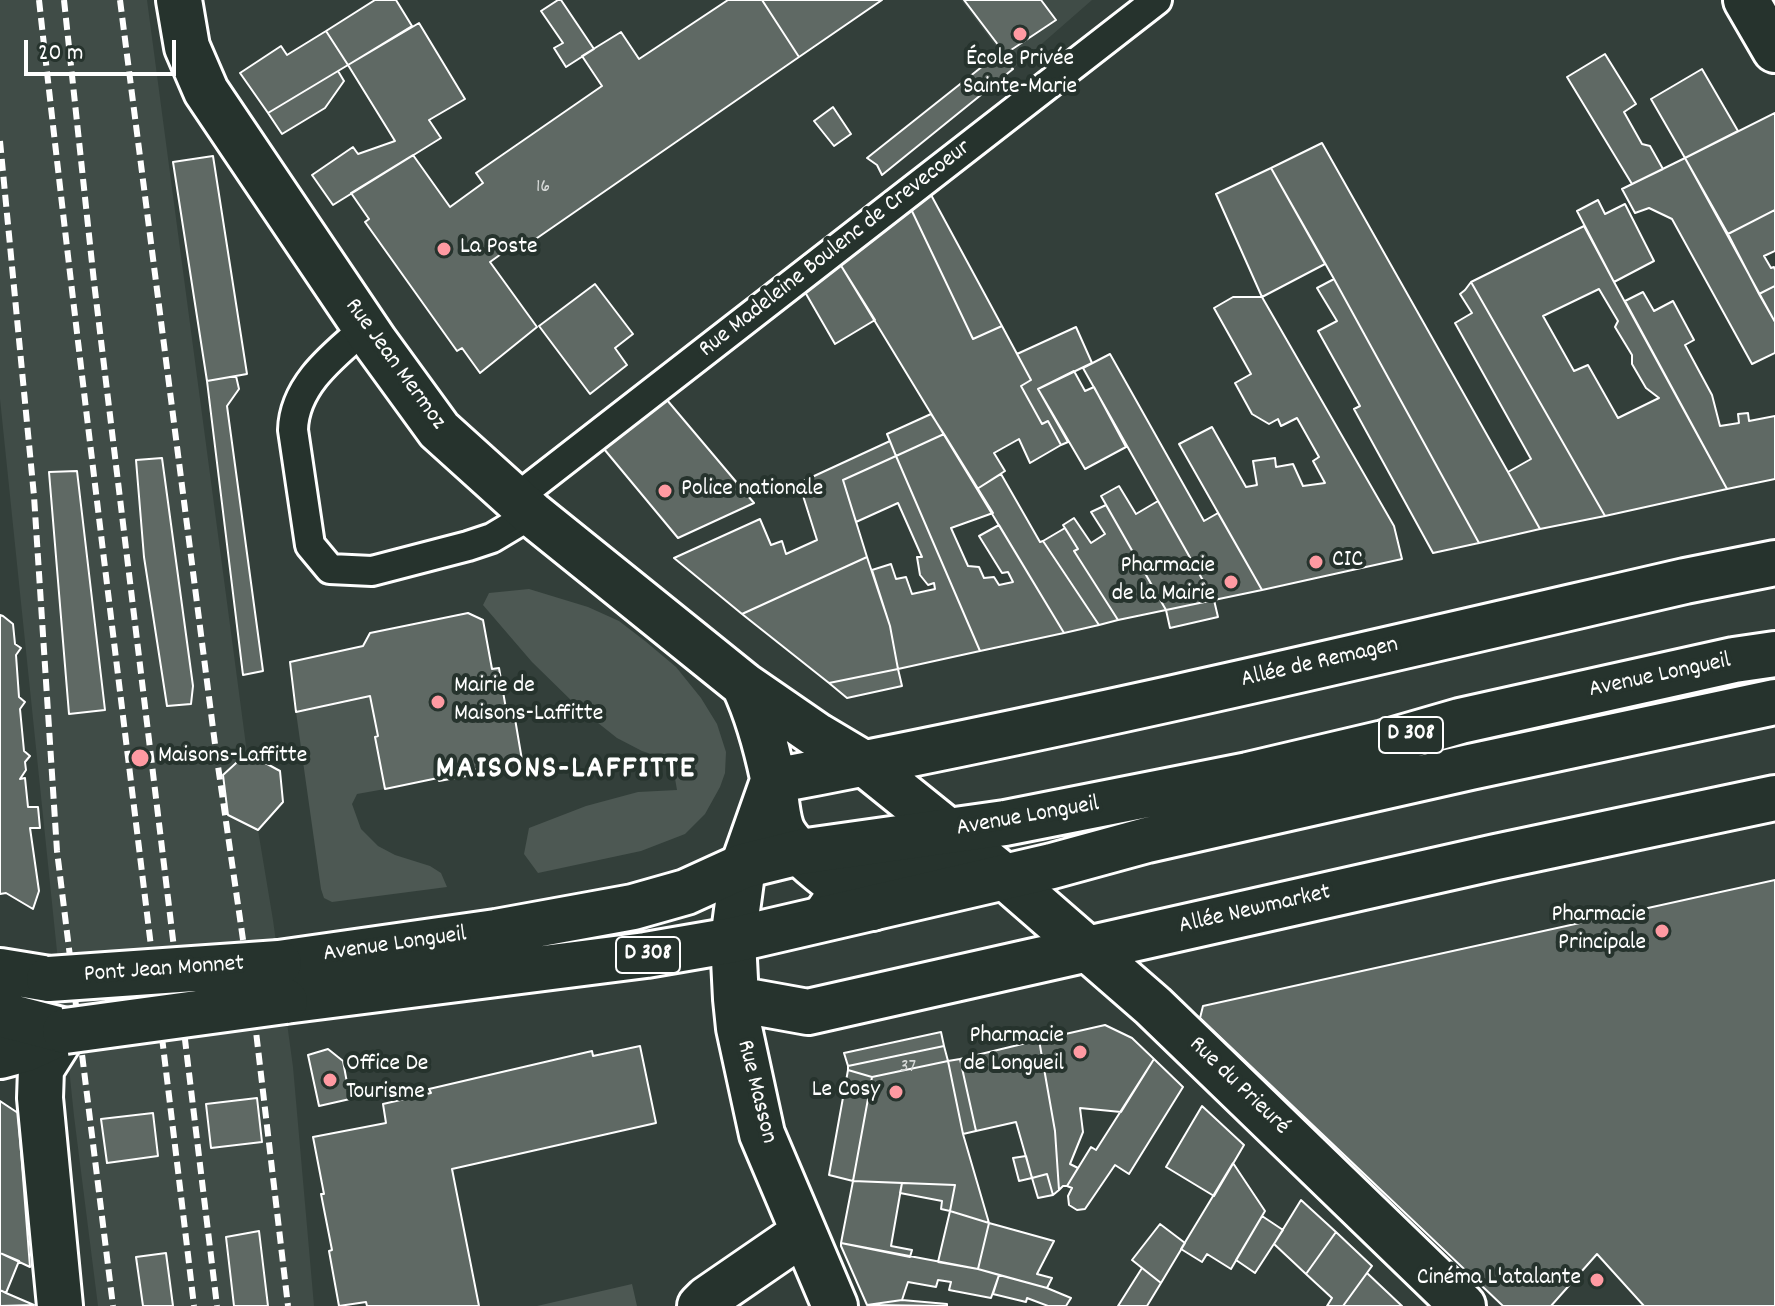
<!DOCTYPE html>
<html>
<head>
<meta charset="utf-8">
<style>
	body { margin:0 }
	#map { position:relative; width:1775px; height:1306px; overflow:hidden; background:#333f3a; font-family:Dekko,sans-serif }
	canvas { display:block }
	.scale { position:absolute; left:24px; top:40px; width:152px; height:36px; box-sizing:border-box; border:4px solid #fff; border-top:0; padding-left:10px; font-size:24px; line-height:28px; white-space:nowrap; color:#fff; -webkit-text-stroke:6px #26332d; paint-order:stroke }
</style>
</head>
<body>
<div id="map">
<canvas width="1775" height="1306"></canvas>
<div class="scale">20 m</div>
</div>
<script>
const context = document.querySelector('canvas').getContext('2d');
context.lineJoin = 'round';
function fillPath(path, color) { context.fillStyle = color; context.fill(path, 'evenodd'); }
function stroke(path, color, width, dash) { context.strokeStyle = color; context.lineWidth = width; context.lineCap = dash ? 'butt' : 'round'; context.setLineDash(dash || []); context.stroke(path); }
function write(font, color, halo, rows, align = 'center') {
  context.font = font + ' Dekko,sans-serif'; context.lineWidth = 8; context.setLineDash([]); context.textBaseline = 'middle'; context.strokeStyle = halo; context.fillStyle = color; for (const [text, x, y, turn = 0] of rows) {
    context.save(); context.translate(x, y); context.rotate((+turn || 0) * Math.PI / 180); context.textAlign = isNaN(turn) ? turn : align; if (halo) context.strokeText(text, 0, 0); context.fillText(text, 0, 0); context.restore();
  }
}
fillPath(new Path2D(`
	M0,0H147L247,753L280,771L283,802L258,830L273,920L293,1067L314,1306H98L74,1116L0,399Z
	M961,0H1092L1013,69Z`), '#404c47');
fillPath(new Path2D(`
	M529,589L588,607L619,621L645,641L676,667L701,698L717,724L726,752L725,773L720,787L705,814L685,834L641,851L538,873L524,854L529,828L586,806L638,792L677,790L672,761L642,751L617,738L578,707L532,662L483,605L489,593Z
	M370,696L378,736L375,737L385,789L357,794L352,804L361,829L378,846L395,855L430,866L441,873L447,887L332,902L324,898L321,889L296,712Z
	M632,1284L637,1306H537Z`), '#4d5853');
const building = new Path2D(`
	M375,0H396L412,26L348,65L326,31Z
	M558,0H561L594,49L566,67L554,48L563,43L541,11Z
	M728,0H762L799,57L527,245L522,239L490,262L537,327L480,373L462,348L457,351L365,222L369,219L351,193L413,155L450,207L483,183L476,173L602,86L582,56L621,32L639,59Z
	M762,0H882L799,57Z
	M964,0H1041L1056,20L1005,54Z
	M419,23L465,99L429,120L441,138L333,205L312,175L353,147L358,154L395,141L348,65Z
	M326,31L348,65L268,113L240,73L281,46L287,55Z
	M998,54L1013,69L882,175L877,165L867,158Z
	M1605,54L1636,104L1624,112L1642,144L1650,146L1663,169L1632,184L1567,77Z
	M1702,69L1738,131L1685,158L1651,99Z
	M338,71L344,81L325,108L282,134L268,113Z
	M833,107L851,134L834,146L814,121Z
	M1775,113V210L1728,234L1685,158Z
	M1322,143L1508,472L1540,529L1479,543L1334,279L1271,168Z
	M213,156L247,374L207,381L173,162Z
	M1685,158L1775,322V353L1752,364L1672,219L1649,208L1635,213L1622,189Z
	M1271,168L1325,264L1262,297L1216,194Z
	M930,193L1002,326L973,339L911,209Z
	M1598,200L1605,214L1625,204L1654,261L1614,282L1577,211Z
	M911,209L973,339L1002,326L1031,380L1021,386L1042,424L1048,421L1061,445L1030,463L1019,439L994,453L1005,471L977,489L840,264Z
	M1775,210V251L1764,256L1771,268L1774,267L1775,270V286L1759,294L1728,234Z
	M1584,226L1614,282L1727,489L1605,516L1471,282ZM1599,289L1618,321L1615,327L1632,355V364L1646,388L1659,398L1618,418L1588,365L1574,371L1543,316Z
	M840,264L875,320L835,344L805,292Z
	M1334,279L1479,543L1433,553L1354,409L1360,406L1318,331L1337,321L1317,288Z
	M1471,282L1605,516L1540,529L1508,472L1531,459L1455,323L1472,313L1460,294L1465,290Z
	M595,284L633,334L615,348L627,365L590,394L539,326Z
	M1775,286V322L1759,294Z
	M1643,292L1654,311L1673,301L1694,340L1685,345L1712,395L1720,426L1739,423L1738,414L1748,413L1749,421L1775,416V479L1727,489L1625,301Z
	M1233,297H1262L1394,526L1402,559L1262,590L1179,444L1212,427L1246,487L1257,485L1253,461L1275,458L1276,467L1293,464L1303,486L1325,483L1313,461L1319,457L1297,418L1281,426L1278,419L1269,424L1252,414L1235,383L1251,374L1214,308Z
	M1076,327L1092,363L1038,389L1068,442L1061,445L1048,421L1042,424L1021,386L1031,380L1017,354Z
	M1110,354L1204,521L1218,513L1262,590L1214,600L1083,368Z
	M1074,371L1085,391L1094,387L1126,447L1085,469L1038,389Z
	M236,376L239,389L227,406L263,671L243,675L207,381Z
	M667,400L754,503L678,538L604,449Z
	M931,414L944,434L896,456L887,434Z
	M944,434L993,513L951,528L968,566L979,567L984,578L994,577L999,585L1013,582L1008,572L1002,573L979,536L999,525L1064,633L980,651L896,456Z
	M890,441L896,456L843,480L867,557L742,614L674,558L760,519L771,545L782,541L786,554L817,540L799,483Z
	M896,456L980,651L898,669L890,626L872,570L891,564L896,579L906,577L912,594L935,589L934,583L928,585L920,575L917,557H922L898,503L856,522L843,480Z
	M162,458L193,686L191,704L167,706L144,557L136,460Z
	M77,471L105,710L69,714L49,472Z
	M1001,474L1040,542L1043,541L1099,625L1064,633L977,489Z
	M1119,486L1136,514L1158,501L1214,600L1166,610L1101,496Z
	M1106,505L1166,610L1118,620L1074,551L1078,549L1063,525L1074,518L1091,543L1105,534L1091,512Z
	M1065,528L1078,549L1074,551L1118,620L1099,625L1043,541Z
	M867,557L890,626L898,669L829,683L742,614Z
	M1214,600L1218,617L1170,628L1166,610Z
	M468,613L483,620L492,669L499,668L506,709L513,707L522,760L471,770L472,775L439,781L438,778L385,789L375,737L378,736L370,696L296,712L290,662L363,646L370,633Z
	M0,615L3,616L13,624L15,644L21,648L16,655L19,697L25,702L20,709L24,751L30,756L25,762L26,770L20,779L25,778L28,807H38L40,828H30L39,891L33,909L6,893L0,894Z
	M898,669L902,686L847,698L829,683Z
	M247,753L280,771L283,802L258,830L228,815L223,775Z
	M1775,880V1306H1503L1200,1018L1203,1006Z
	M1105,1025L1132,1038L1154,1059L1121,1112L1080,1108L1083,1132L1070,1164L1078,1168L1067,1186H1063L1059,1190L1055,1131L1039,1040Z
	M941,1032L944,1046L848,1066L844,1053Z
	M1039,1040L1055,1131L1059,1190L1053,1195L1047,1174L1032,1178L1016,1122L976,1131L960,1059Z
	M640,1046L656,1123L452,1169L479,1306H367L366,1302L339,1306L329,1251L332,1250L321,1194H324L313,1137L386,1123L383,1104L431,1093L429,1089L592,1051L593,1056Z
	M944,1046L948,1061L872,1077L848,1070V1066Z
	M328,1049L343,1061L350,1099L319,1106L308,1055Z
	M960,1059L976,1131L963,1134L948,1061Z
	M1154,1059L1183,1087L1129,1174L1115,1165L1085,1209L1077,1210L1069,1205L1068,1196L1072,1188L1067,1186L1091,1147L1096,1150Z
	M948,1061L963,1134L989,1223L950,1211L955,1185L853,1181L872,1077Z
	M848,1070L872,1077L853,1181L829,1175Z
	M257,1098L262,1142L211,1148L206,1104Z
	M0,1101L18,1113L30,1267L0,1253Z
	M1202,1106L1244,1145L1214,1196L1166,1167Z
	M153,1113L158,1156L107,1163L101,1119Z
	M1026,1156L1032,1178L1019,1181L1013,1158Z
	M1233,1163L1265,1211L1231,1269L1207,1254L1202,1262L1181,1249Z
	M1047,1174L1053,1195L1038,1198L1032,1178Z
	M853,1181L902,1183L891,1246L912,1250L910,1257L841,1243Z
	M902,1183L955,1185L950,1211L941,1209L942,1201L900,1193Z
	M1301,1200L1336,1232L1306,1274L1274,1244Z
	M950,1211L989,1223L978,1269L938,1262Z
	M1262,1216L1283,1230L1255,1273L1236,1260Z
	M989,1223L1054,1241L1037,1274L1052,1278L1047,1288L978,1269Z
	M1160,1224L1185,1243L1161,1283L1132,1260Z
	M259,1231L268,1306H234L226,1237Z
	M1336,1232L1372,1266L1343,1306H1327L1332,1298L1306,1274Z
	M841,1243L978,1269L999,1275L991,1298L949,1290L951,1282L938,1280L936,1287L908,1282L902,1300L867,1305L841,1246Z
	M0,1253L19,1261L6,1293L0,1290Z
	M166,1253L173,1306H143L136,1257Z
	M1597,1254L1644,1306H1551Z
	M1142,1268L1161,1283L1147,1306H1118Z
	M1367,1273L1402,1306H1343Z
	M999,1275L1047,1288L1071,1298L1066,1306H1048L1027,1298L1026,1302L993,1294Z
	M0,1290L6,1293L34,1305L0,1306Z
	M902,1300L947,1304V1306L867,1305Z`);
fillPath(building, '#5f6964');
stroke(building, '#fff', 2);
const lane = new Path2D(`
	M365,328C334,355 294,385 293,430L310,545L330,569L372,571L468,546L492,538L532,514
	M515,499L1157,0`);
const street = new Path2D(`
	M179,0L187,47L206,91L375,342L439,430L532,514L744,685L818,736L865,764L1005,877L1153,1006L1463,1306
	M1746,0L1775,50
	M744,685C758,715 766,745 773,778C776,794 776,812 781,827C789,851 849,894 872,908
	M773,781C1079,723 1382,651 1685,581L1775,563
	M773,781L743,866L733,940L736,999L739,1028L762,1134L835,1306
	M828,912L843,890L864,872L930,858L943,852L948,844L951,832
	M736,999L808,1012L1496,857L1775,798
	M60,1306L40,1098L41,1069L65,1031
	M700,1306L707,1299L803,1233`);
const secondary = new Path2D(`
	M0,1056L26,1049L65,1031`);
const primary = new Path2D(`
	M279,963L496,932L633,907L686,892L743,866L800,852L1005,823L1248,775L1384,743L1460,721L1734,660L1775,654
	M0,971L49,979
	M285,1001L646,955L733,940L1052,866L1147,840L1470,767L1775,702
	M0,1014L65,1031`);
stroke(lane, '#fff', 34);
stroke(street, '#fff', 50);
stroke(secondary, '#fff', 50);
stroke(primary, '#fff', 50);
stroke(lane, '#26332d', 28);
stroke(street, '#26332d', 44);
stroke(secondary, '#26332d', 44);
stroke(primary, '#26332d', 44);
stroke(new Path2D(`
	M39,0C87,436 143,871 194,1306
	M64,0L94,282L217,1306
	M120,0L216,752L255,1023L288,1306
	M0,141L34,496L57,851L113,1306`), '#fff', 6, [12, 6]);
const primaryBridge = new Path2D(`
	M49,979L279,963
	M65,1031L285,1001`);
stroke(primaryBridge, '#fff', 50, []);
stroke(primaryBridge, '#26332d', 44);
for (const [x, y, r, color] of [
	[1020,34,8,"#ff9aa2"],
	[444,249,8,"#ff9aa2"],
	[665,491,8,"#ff9aa2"],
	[1316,562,8,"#ff9aa2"],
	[1231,582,8,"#ff9aa2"],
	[438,702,8,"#ff9aa2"],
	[140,758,10,"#ff9aa2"],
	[1662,931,8,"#ff9aa2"],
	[1080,1052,8,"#ff9aa2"],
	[330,1080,8,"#ff9aa2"],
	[896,1092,8,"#ff9aa2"],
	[1597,1280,8,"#ff9aa2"]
]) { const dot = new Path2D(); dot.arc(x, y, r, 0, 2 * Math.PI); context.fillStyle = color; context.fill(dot); stroke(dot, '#26332d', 3); }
write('20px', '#d7dad8', null, [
	["16",543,188],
	["37",908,1068]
]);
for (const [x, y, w] of [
	[1411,735,64],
	[648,955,64]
]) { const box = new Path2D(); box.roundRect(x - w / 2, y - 18, w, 36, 6); context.fillStyle = '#26332d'; context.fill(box); stroke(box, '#fff', 2); }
write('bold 22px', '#fff', null, [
	["D 308",1411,735],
	["D 308",648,955]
]);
write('24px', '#fff', '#26332d', [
	["École Privée",1020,61,"center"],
	["Sainte-Marie",1020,89,"center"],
	["La Poste",460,249],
	["Police nationale",681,491],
	["CIC",1332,562],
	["Pharmacie",1215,568,"right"],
	["de la Mairie",1215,596,"right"],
	["Mairie de",454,688],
	["Maisons-Laffitte",454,716],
	["Maisons-Laffitte",158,758],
	["Pharmacie",1646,917,"right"],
	["Principale",1646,945,"right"],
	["Pharmacie",1064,1038,"right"],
	["de Longueil",1064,1066,"right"],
	["Office De",346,1066],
	["Tourisme",346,1094],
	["Le Cosy",880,1092,"right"],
	["Cinéma L'atalante",1581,1280,"right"]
], 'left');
write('24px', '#fff', '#26332d', [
	["Rue Madeleine Boulenc de Crevecoeur",836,250,-38],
	["Rue Jean Mermoz",394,365,54],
	["Allée de Remagen",1320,664,-13],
	["Avenue Longueil",1660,677,-12],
	["Avenue Longueil",1028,818,-10],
	["Allée Newmarket",1255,911,-13],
	["Avenue Longueil",395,946,-8],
	["Pont Jean Monnet",164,971,-4],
	["Rue du Prieuré",1238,1087,44],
	["Rue Masson",755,1092,76]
]);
context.letterSpacing = '2px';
write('bold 32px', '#fff', '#26332d', [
	["MAISONS-LAFFITTE",566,772]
]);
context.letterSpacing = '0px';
</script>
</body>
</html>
